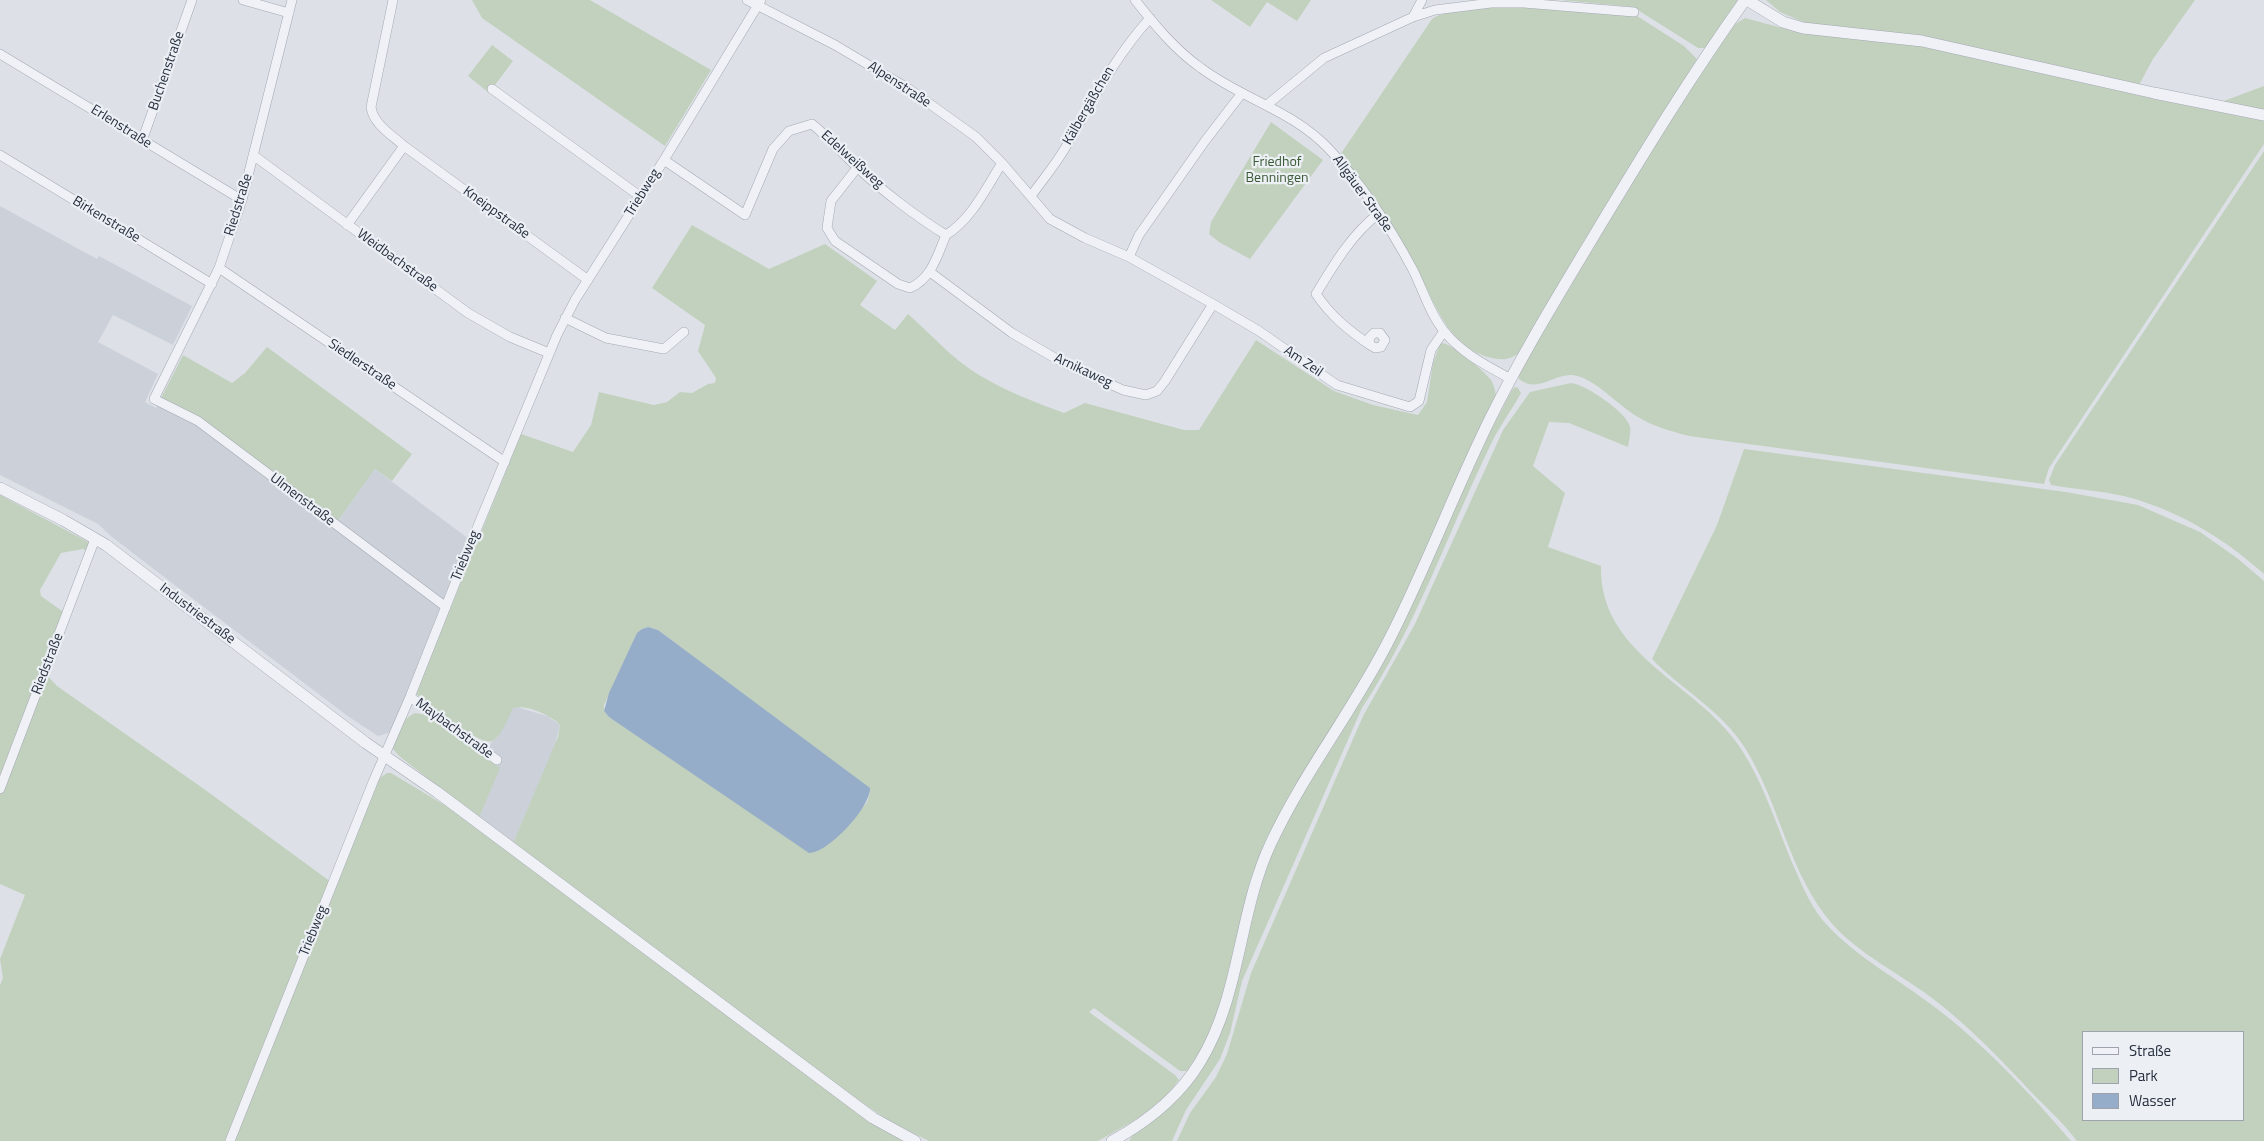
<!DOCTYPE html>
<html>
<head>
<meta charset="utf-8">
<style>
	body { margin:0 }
	#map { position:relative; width:2264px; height:1141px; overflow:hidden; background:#dde1e7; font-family:"Titillium Web",sans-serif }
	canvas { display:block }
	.legend { position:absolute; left:2082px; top:1031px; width:162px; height:90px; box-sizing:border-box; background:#ecf0f5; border:1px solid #9da2ac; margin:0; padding:6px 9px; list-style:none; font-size:15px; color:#262e3e }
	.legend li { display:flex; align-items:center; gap:10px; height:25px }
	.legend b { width:25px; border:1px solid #9da2ac }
</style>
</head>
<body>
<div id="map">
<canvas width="2264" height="1141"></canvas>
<ul class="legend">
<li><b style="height:6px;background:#f0f1f6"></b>Straße</li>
<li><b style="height:14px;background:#c2d1be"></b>Park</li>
<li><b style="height:14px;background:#96adc9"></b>Wasser</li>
</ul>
</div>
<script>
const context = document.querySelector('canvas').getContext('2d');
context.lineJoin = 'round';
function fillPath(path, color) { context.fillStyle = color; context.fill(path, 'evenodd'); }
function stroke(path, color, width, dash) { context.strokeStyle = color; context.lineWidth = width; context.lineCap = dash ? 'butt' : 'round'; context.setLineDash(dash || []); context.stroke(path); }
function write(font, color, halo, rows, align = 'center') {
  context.font = font + ' "Titillium Web",sans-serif'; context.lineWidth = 4.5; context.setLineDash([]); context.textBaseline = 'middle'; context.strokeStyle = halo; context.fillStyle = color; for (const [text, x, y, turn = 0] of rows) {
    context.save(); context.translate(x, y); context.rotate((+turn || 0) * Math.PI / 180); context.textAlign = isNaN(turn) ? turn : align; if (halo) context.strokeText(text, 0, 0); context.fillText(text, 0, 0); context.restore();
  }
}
fillPath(new Path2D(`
	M0,206L97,259L99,256L192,306L173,345L113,315L98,342L158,374L145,402L156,408L158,404L194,423L332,529L375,469L469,539L397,718L389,733L378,736L349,717L172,583L112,537L98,524L0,475Z
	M517,707L547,716L560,725L554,748L513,843L479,818L499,768L485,757L492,741L498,736L512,708Z`), '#cbd0d9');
fillPath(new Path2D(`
	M472,0H590L711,70L665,146L482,18Z
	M1211,0H1311L1297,21L1267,2L1250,27Z
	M1560,0H1738L1705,48H1698L1633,7Z
	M1766,0H2195L2153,59L2139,85L1808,24L1780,12Z
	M1517,7L1637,16L1684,46L1697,59L1582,244L1520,352C1512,359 1503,361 1492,358C1444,348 1432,292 1409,255C1388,221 1367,185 1340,155L1432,19C1446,8 1498,8 1517,7Z
	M1745,18L1801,33L1915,45L2159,100L2264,121V144L2049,468L2044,484L1689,436C1671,431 1654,427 1638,417C1620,407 1596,380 1577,376C1557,370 1539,395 1519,379V373L1665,127L1734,25Z
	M492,45L513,61L489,93L468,76Z
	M2264,86V110L2221,102Z
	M1271,122L1323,160L1250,259L1219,242L1209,234L1211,222Z
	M2264,151V574C2226,540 2184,514 2135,499C2108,491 2079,490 2051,485L2049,480L2055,465Z
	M692,225L769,269L825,244L877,281L860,305L895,330L908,314C931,334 952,359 979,375C1006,391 1034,402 1064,413L1085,403L1184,430H1199L1256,340L1334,391L1373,405L1418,415L1427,402L1433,363L1440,344L1443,343C1456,347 1483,370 1491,380C1494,385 1495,390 1496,396L1389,631L1359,686L1267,837L1250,881L1219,1011L1202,1048L1187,1071H1180L1094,1008L1089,1012L1175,1075L1179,1080L1166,1096L1139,1118L1098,1141H929L891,1122L858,1100L513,843L558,737L560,725C551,715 526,704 513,708C508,718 502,736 492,741C480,746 432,707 420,699L416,693L521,434L573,452L591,425L599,392L654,405L667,402L680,392L692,393L708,384L715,383L716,378L698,351L705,325L652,288ZM648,627L658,630L870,793L867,802L857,815L609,717L604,711V705L642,629Z
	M267,347L412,454L392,481L375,469L332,529L194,423L158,404L183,355L232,383L245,373Z
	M1571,383C1585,384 1628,413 1630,427C1631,433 1629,441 1628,447L1569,423L1549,422L1533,466L1565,493L1548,547L1601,566C1599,652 1690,681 1734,739C1762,776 1776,825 1794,867C1803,887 1812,910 1828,926C1858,958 1898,979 1932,1005C1983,1043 2030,1093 2071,1141H1177L1190,1113L1216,1077L1227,1054L1251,973L1363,716L1415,624L1503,430L1530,392Z
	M1515,387L1518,388L1521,393C1511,411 1499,427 1490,446C1448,533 1416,626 1362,708L1242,981L1230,1033L1220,1059L1186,1110L1172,1141H1129L1132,1136L1144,1128L1213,1047L1227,1018L1257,896L1272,852L1298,802L1367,691L1395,640L1490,432L1512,390Z
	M1744,449L2066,492L2138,505L2200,532L2237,558L2264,581V1141H2077C2064,1124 2048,1109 2033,1094C2001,1060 1969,1026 1932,998C1900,974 1861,955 1834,926C1789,876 1780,803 1745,748C1721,710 1682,690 1652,659L1717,525ZM2243,1032V1120H2083V1032Z
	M0,495L90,543L87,551L83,549L61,553L40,590L41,596L65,613L43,671L57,686L204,789L331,882L378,779L387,773H391L446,806L906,1141H0V985L3,978L0,959L25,895L0,884Z
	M415,713L427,715L500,768L479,818L399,756L393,749C397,734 401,719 415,713Z`), '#c2d1be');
fillPath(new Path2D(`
	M648,627L658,630L870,788C871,807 828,853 809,853L609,717L604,711L609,693L637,633L642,629Z`), '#96adc9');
const minor = new Path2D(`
	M243,0L289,13
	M292,0L242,200L219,268L154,399L198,421L446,607
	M747,0L835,45L909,89L976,137L1002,163L1050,219L1085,238L1129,257L1213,304L1259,331L1337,385L1410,407L1419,401L1431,350L1444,331
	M1135,0C1154,24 1175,50 1201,68C1242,99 1292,110 1329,149C1362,184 1390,227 1413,270C1423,290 1430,314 1444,331C1461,353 1487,366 1511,379
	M1413,17L1422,0
	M0,54L242,200
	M492,89L641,197
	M1268,104L1324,58L1413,17L1435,10L1491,3H1524L1634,12
	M142,141L192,0
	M404,146L588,280
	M0,155L212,284
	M253,155L468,313L510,337L549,353
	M664,160L745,215L773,149L789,131L812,124C828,137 841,152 857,167C880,189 918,218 946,235C972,219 986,188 1002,163
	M857,168L831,201L827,228L835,241L898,284L910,288C932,278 937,256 946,235
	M1031,196C1043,179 1058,162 1068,143C1094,98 1115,57 1150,18
	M347,225L404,146C392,135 373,124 371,107L393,0
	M1129,257L1139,235L1205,141L1242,93
	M219,268L505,462
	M930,272L1012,333L1060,361L1123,390L1146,395L1157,391L1165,381L1213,304
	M565,318L606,338L664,349L684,332
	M1374,333H1380L1385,340L1381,347L1375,348L1370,345L1369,338Z
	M1370,345C1348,330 1331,316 1316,294C1333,266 1351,235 1378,214
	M410,697L497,760
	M0,789L95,539
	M230,1141L373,782L410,697L475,533L557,335L575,300L664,160L761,0`);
const tertiary = new Path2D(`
	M1747,0L1783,22L1803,28L1922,41L2154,93L2264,115
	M0,488L63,520L106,545L366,743L437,792L873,1118L915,1141
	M1112,1141C1147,1122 1179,1097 1200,1062C1241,995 1238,913 1271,843C1305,770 1356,707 1391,636C1427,565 1455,490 1490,419C1522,354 1561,291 1598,229C1645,151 1692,74 1745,0`);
stroke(minor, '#a2a8b1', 10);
stroke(tertiary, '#a2a8b1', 12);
stroke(minor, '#f0f1f6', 9);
stroke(tertiary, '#f0f1f6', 11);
write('14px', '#262e3e', '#ecf0f5', [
	["Buchenstraße",167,71,-71],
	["Alpenstraße",899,85,33],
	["Kälbergäßchen",1089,106,-60],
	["Erlenstraße",121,127,32],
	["Edelweißweg",852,160,42],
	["Triebweg",643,193,-58],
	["Allgäuer Straße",1362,194,54],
	["Riedstraße",239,205,-73],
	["Kneippstraße",496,213,36],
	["Birkenstraße",106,220,31],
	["Weidbachstraße",397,261,36],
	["Am Zeil",1303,362,34],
	["Siedlerstraße",362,365,34],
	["Arnikaweg",1083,371,25],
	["Ulmenstraße",302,500,37],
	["Triebweg",466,556,-68],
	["Industriestraße",197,614,37],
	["Riedstraße",48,664,-69],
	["Maybachstraße",454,729,36],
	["Triebweg",314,931,-68]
]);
write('14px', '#395a33', '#ecf0f5', [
	["Friedhof",1277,163],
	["Benningen",1277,179]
]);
</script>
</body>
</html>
